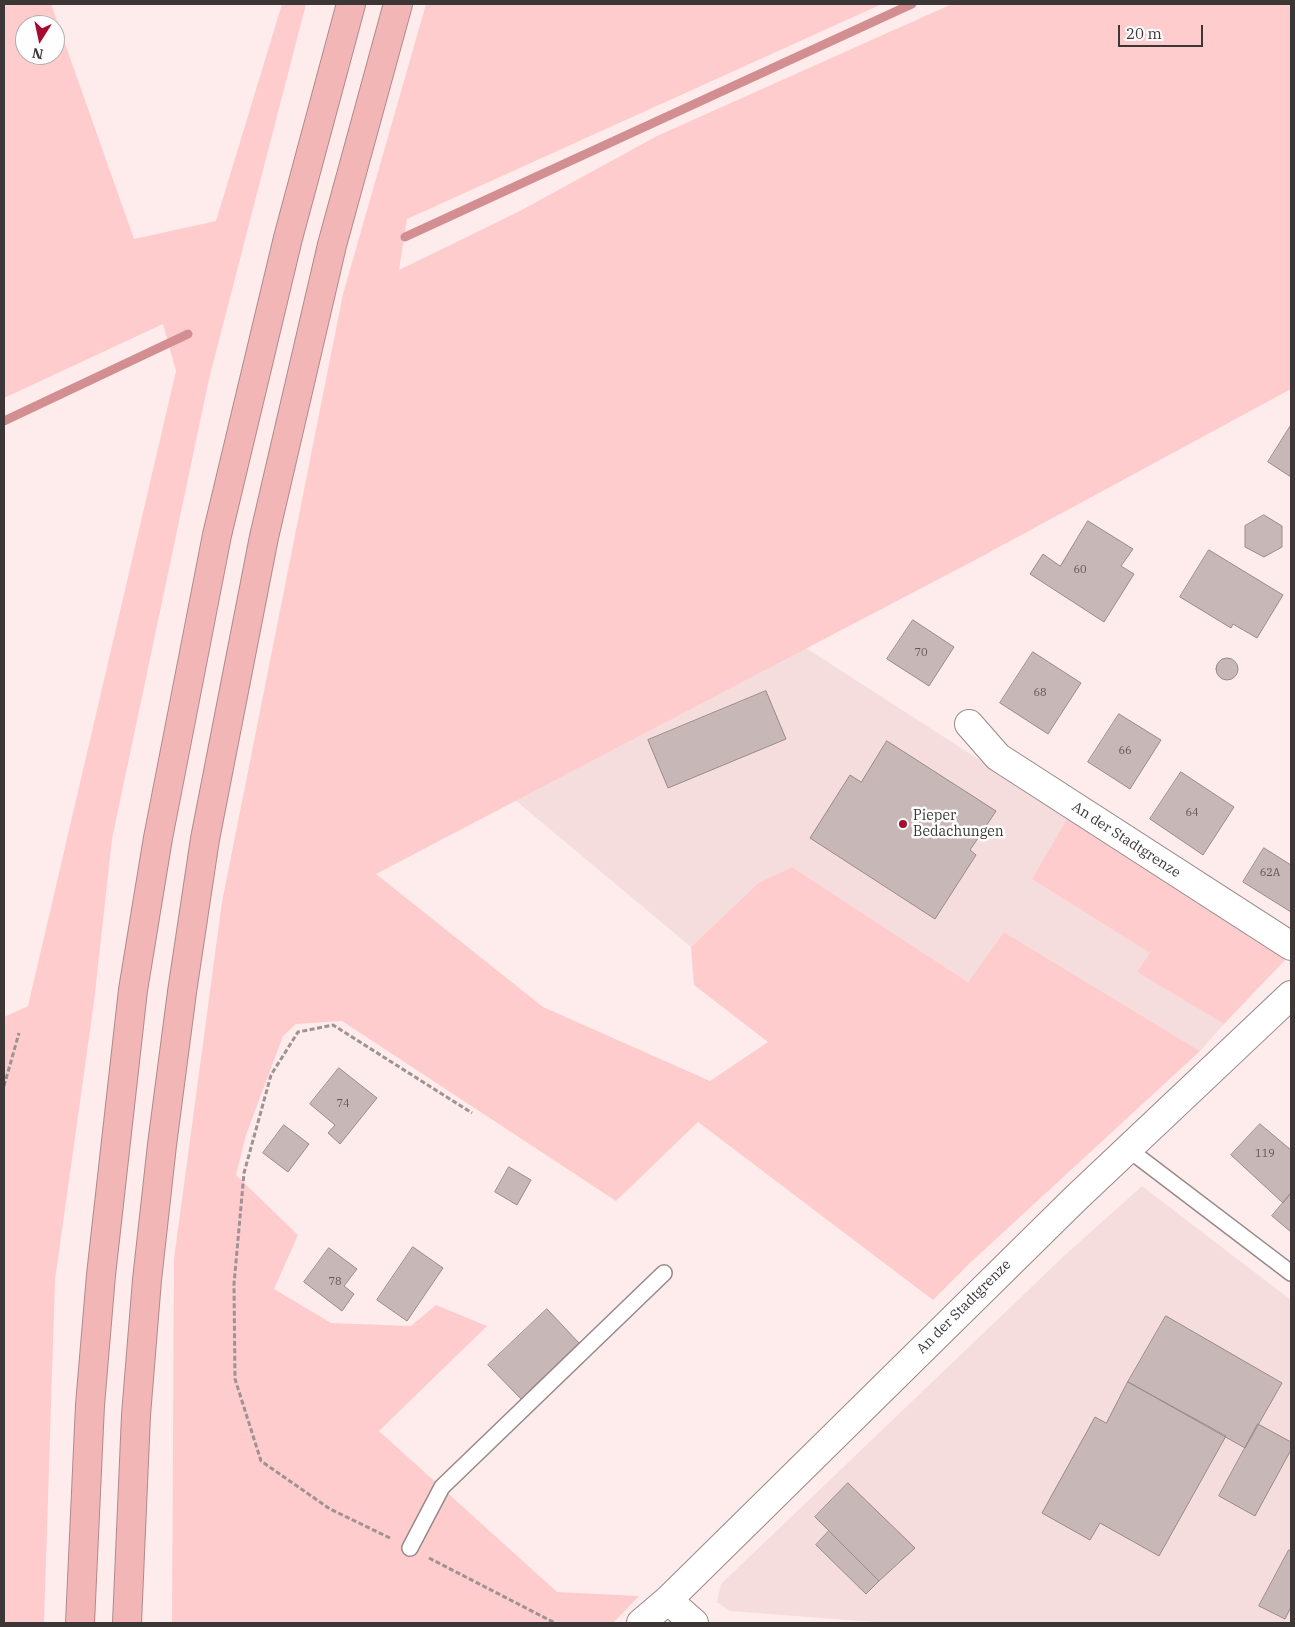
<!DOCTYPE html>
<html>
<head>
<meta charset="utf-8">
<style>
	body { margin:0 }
	#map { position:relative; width:1295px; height:1627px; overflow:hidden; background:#feecec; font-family:"IBM Plex Serif",serif }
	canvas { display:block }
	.frame { position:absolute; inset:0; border:5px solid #3c3636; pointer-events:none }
	.north { position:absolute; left:15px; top:15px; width:50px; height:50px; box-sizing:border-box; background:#fefefe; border:1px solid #b0aeae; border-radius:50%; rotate:190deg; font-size:14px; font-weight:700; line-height:20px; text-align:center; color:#3c3636 }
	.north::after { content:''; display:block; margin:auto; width:18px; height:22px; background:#a50a31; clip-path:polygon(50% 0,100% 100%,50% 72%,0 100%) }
	.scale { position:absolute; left:1118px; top:25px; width:85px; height:22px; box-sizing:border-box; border:2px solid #3c3636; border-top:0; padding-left:6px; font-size:15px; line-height:18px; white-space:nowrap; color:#3c3636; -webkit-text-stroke:4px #fefefe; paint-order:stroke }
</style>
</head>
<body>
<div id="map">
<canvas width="1295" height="1627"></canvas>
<div class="frame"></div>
<div class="north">N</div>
<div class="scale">20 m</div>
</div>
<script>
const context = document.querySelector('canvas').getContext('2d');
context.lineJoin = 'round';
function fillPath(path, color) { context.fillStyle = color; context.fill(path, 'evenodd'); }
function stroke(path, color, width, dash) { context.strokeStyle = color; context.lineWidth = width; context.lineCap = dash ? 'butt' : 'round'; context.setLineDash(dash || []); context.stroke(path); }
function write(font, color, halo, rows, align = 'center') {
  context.font = font + ' "IBM Plex Serif",serif'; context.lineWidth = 5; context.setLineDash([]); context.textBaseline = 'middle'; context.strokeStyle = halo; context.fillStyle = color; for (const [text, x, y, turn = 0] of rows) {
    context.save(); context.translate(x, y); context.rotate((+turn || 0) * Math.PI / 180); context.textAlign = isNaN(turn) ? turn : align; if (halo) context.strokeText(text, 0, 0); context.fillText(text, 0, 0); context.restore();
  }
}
fillPath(new Path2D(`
	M806,648L1068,817L1033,879L1151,953L1138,972L1224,1024L1200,1051L1004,932L968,982L792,867L758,883L691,947L515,800Z
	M1142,1186L1291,1300V1623H887L730,1611L717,1602L721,1584L1065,1255Z`), '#f6dddd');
fillPath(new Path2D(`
	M4,4H51L134,239L216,221L282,4H306L209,379L112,839L94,1002L55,1280L44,1623H4V1017L28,1006L176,371L163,324L4,398ZM25,25H55V55H25Z
	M426,4H882L407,219L399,270L518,212L657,136L952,4H1289L1291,8V389L977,559L376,874L543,1007L710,1081L768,1042L694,985L691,947L758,883L792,867L968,982L1004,932L1200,1051L970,1263L933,1300L698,1122L616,1201L342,1021L296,1024L283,1036L246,1135L236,1175L298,1235L274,1289L331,1323L411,1326L436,1305L487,1326L379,1431L557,1592L639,1596L613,1623H172L174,1259L222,902L343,294Z
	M1068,817L1287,958L1224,1024L1137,972L1150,953L1032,879Z`), '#fecccd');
stroke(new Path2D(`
	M405,237L912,4
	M4,421L188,334`), '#d28e90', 9);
const building = new Path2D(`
	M1291,425V477L1268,462Z
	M1264,515L1282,526V547L1264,557L1245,547V526Z
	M1088,521L1133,549L1121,566L1134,574L1104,622L1030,574L1043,554L1060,566Z
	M1209,550L1283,595L1257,638L1233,624L1231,628L1180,597Z
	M913,620L954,647L929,686L887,659Z
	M1033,652L1081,683L1048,734L1000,703Z
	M1216 669a11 11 0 1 1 22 0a11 11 0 1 1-22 0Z
	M766,691L786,739L668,788L648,740Z
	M1119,714L1161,740L1130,789L1088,762Z
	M887,741L996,811L970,850L976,855L935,919L810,838L850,775L861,782Z
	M1181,772L1234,807L1203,855L1150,819Z
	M1264,848L1291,865V912L1243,882Z
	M339,1068L377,1098L340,1144L328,1133L335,1125L310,1104Z
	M1260,1124L1291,1150V1193L1283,1203L1231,1155Z
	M284,1125L309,1144L288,1172L263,1153Z
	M509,1167L531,1180L517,1205L495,1192Z
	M1291,1193V1232L1272,1216Z
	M413,1247L443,1268L407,1321L377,1300Z
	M329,1248L357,1269L344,1286L354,1294L342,1311L304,1282Z
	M547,1309L579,1343L521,1399L488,1365Z
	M1166,1316L1282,1383L1245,1448L1128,1382Z
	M1128,1382L1226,1436L1159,1556L1100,1523L1090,1540L1042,1513L1095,1417L1106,1423Z
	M1258,1424L1291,1442V1450L1255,1516L1219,1496Z
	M848,1483L915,1548L879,1581L815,1517Z
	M829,1531L879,1581L866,1594L816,1545Z
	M1289,1550L1291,1551V1607L1285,1619L1259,1606Z`);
fillPath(building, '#c8b7b7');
stroke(building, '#9a8a8a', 1);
const lane = new Path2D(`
	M1128,1149L1291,1273
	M410,1548L442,1487L664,1273`);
const street = new Path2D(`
	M969,724L998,757L1291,946
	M668,1600L694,1623
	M641,1623L668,1600L1075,1199L1291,995`);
const highway = new Path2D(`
	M80,1623L90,1405L101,1275L133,990L158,838L217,535L288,238L351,4
	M127,1623L136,1415L147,1280L162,1145L182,992L205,839L264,537L332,245L398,4`);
stroke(lane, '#988888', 18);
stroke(street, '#988888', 30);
stroke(highway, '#b2898a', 30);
stroke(new Path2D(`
	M4,1086L19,1033
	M390,1538L330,1509L261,1461L235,1379L234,1284L244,1173L271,1075L298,1032L333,1025L472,1113
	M429,1558L555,1623`), '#9e9292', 3, [5, 2.5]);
stroke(lane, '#fff', 15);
stroke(street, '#fff', 28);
stroke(highway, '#f2b6b7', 28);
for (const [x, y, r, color] of [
	[903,824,5,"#a50a31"]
]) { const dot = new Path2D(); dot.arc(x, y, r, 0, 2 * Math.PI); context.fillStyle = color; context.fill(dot); stroke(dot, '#fefefe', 2); }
write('11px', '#5f5656', null, [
	["60",1080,570],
	["70",921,653],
	["68",1040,693],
	["66",1125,751],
	["64",1192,813],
	["62A",1270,873],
	["74",343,1104],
	["119",1265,1154],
	["78",335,1282]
]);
write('14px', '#3c3636', '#fefefe', [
	["Pieper",913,816],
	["Bedachungen",913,832]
], 'left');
write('14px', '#3c3636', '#fefefe', [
	["An der Stadtgrenze",1126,840,33],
	["An der Stadtgrenze",964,1307,-45]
]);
</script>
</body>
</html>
